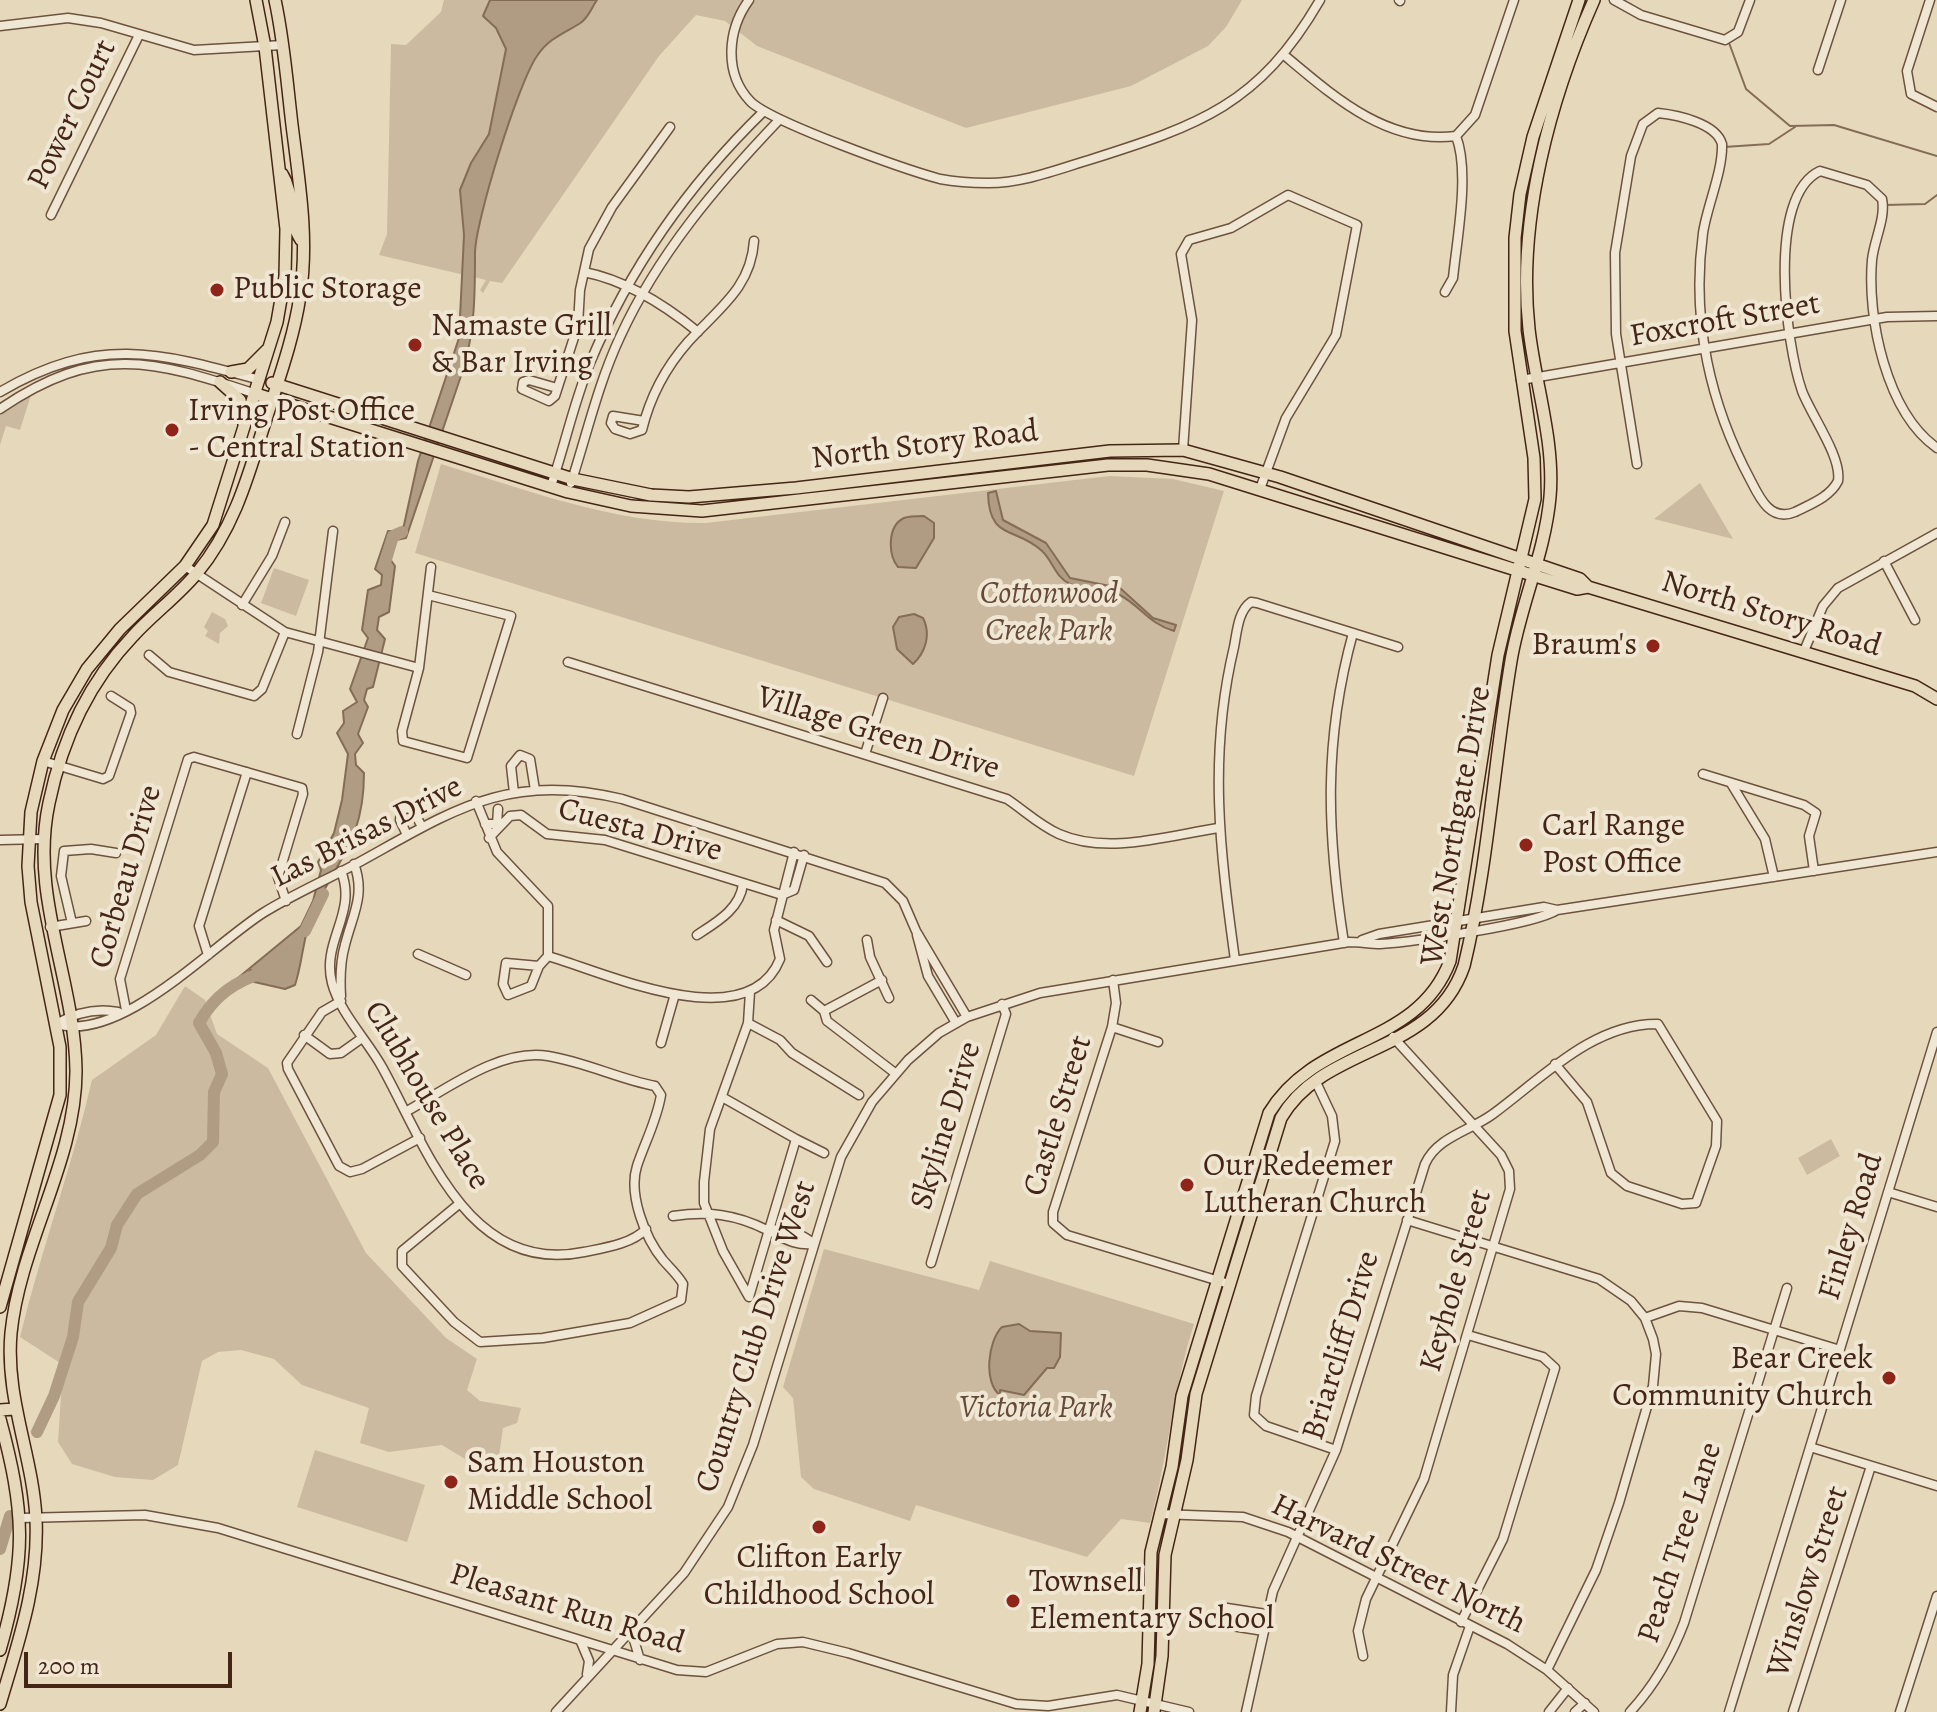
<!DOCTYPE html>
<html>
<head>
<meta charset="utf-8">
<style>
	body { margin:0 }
	#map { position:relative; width:1937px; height:1712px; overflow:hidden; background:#e6d9bb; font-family:Alegreya,serif }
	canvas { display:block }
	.scale { position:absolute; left:24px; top:1652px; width:208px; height:36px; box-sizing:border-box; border:4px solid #452515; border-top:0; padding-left:10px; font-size:24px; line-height:28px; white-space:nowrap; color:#452515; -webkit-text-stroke:6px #efe6d3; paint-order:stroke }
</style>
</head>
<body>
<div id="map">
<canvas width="1937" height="1712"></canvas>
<div class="scale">200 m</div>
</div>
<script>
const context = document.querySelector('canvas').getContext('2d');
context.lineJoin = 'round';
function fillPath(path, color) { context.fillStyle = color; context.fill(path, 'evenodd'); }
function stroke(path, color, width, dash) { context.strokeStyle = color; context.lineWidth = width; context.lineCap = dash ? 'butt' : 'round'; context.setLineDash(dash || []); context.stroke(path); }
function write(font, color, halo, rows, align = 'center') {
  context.font = font + ' Alegreya,serif'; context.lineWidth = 8; context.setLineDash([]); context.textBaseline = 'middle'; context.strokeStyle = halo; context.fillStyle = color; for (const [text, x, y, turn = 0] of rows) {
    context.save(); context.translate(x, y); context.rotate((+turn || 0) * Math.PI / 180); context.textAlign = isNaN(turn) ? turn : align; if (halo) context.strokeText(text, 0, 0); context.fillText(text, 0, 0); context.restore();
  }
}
fillPath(new Path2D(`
	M444,0H1242L1226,27L1208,46L1131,86L966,128L757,46L725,21L696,15L659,56L502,283L490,281L483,293L480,290L486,280L379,255L387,234L391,44L406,45L441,12Z
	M31,395L20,430L6,426L0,445V414Z
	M441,464C528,490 614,524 706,523L1109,476L1173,479L1224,491L1134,776L415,553Z
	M1700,483L1733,539L1654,519Z
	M274,568L309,580L296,616L261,603Z
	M212,612L225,619L228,626L220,633L219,644L205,636L208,631L204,627Z
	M185,986L205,1000L217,1034L268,1068L366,1253L446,1338L477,1359L467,1390L480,1401L521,1408L517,1423L503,1428L497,1470H483L442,1445L389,1452L360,1443L369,1408L302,1385L274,1359L241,1350L218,1352L202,1361L178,1465L153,1480L115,1477L72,1464L58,1442L63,1365L20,1337C41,1250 72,1167 92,1080L156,1035Z
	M1831,1139L1840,1156L1807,1175L1798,1158Z
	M824,1249L979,1290L990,1261L1194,1324C1173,1389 1168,1457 1150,1523L1121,1519L1087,1557L916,1505L910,1521L814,1489L801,1477L793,1398L783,1387Z
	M315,1450L425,1485L407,1542L297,1507Z`), '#cbba9f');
const water = new Path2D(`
	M490,0H597C591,8 589,18 579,24C564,33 548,39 537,56C519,81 475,222 475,253C475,291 475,329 464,367L406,538L386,542L385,552L395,566L389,612L379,617L377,630L385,639L373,687L367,689L364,700L368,707L358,734L363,743L355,754L356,765L364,773C364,840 338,858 313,912C303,935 303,961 295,985L285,989L250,981L251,970L227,996L222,991L301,926L313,901L321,870L318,862L334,833L342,800L348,754L337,733L344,723L343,711L357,702L350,689L368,638L362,630L368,590L381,585L382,575L375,569L388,531H401L404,525L418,461L459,338L464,235L460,190L471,163L489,134L506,49L496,28L483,16Z
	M996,491L1003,520L1046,543L1070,578L1120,588L1153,618L1176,625L1174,631C1149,624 1140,605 1118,594C1103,586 1085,591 1070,584C1055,577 1053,561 1042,551C1015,526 989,541 988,493Z
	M924,516L934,523V538L916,568L898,567C888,555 887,526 904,518C909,516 918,516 924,516Z
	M914,614L923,618C931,634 926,652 913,664L897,649L893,627L899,617Z
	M1019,1324L1030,1331L1061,1333L1060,1357L1054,1368H1047L1024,1395L1000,1390V1395C983,1383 988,1340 1002,1327Z`);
fillPath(water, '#af9c83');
stroke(water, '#856c57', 2);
stroke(new Path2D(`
	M1728,40L1746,89L1790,126L1834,125L1937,156
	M1724,147L1769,144L1795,127
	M1885,205L1925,204L1937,195`), '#856c57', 2);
stroke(new Path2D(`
	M384,566L393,536L402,532
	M305,931L323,894
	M37,1432L54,1396L73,1337L78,1302L111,1248L117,1225L137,1194L200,1155L213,1142L214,1092L222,1074L216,1053L199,1023C214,996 235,981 265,972
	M0,1549L10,1516`), '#af9c83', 12);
const minor = new Path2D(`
	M749,0C728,29 723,72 750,101C770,122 907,170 940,179C956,182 972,183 988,183C1023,183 1056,170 1089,160C1200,125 1259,105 1320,0
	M1399,0L1400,1
	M1614,0L1641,15L1725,40L1738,32L1750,0
	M1930,0L1907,71L1911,94L1937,107
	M0,26L68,18L101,23L194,50L283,45
	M1284,55C1333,96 1387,145 1456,136L1475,115L1514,0
	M1818,70L1841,0
	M51,215L139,35
	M584,272C625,280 665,305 698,332
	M1445,292L1453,278C1457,238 1470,172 1456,136
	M1521,380L1887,317L1937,316
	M557,388L529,380L523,382L522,389L549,401L555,396L578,325L580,290L589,249L612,207L670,127
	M0,392C97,335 158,352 260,380
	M0,409C97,343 153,360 256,394
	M644,421L613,416L611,423L615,429L630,434L642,430C650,397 666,367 688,342C718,309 751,288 754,241
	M1183,450L1192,320L1181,254L1189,240L1231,228L1288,195L1357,225L1336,335L1286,418L1260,489
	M1637,464L1616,334L1615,253L1631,156L1643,124L1658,113C1677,115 1716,123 1722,144C1723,171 1707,206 1703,233C1691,320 1710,405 1751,481C1760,499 1771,522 1795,512C1811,504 1830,497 1838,481C1842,457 1811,415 1802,391C1786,345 1766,196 1820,171L1867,185L1882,199C1886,218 1874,240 1872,260C1867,318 1886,412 1937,448
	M571,483C587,434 598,384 620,337C658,254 717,185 779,120
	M551,486C565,445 574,402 590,363C630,267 690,183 764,111
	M1884,561L1915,620
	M185,566L285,632L419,668
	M428,595L511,616L467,758L403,741L402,731L419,668L431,567
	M242,605L272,556L285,522
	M1804,651L1823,606L1838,588L1937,533
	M149,655L169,672L254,696L262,689L285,632
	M568,662L1007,799C1025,811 1039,825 1059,834C1107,855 1167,836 1218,828
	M297,734L318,652L333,531
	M865,754L883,698
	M43,761L103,779L109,776L131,713L130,708L111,696
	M1703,774L1804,805L1816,813L1809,836L1814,871
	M1732,785L1765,839L1774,877
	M514,793L511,766L520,755L530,759L535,790
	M476,801L497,852L548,906V956L539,966
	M485,824H497L498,809
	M407,835L400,820L401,812L406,808L413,810L422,827
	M489,838L510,816L521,815L547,834L605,840L782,895
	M0,840L44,839
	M341,871C358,913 321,941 332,983C340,1013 367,1040 382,1067C426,1146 468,1276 584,1252C604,1248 632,1244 646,1229
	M782,895L794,890L804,855
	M776,920L809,936L827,962
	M72,923L61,876L64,851L91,849L116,853
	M50,927L86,921
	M697,935C717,922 740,909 743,884
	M917,935L928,976L956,1023
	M867,940L870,957L889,998
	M1362,940L1379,934L1544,907L1557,910
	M1344,943C1327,833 1323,742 1353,633
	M418,954L466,975
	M208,955L199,926L247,772
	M548,956C606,973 748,1039 780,959L774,930L794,852
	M1235,960C1220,851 1208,756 1234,647C1237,632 1238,611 1251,602L1257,603L1398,647
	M506,963L539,966L531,986L508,995L503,984Z
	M1113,980L1116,1003L1112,1027L1053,1212V1223L1067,1235L1229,1284
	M341,996C340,979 340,962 345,945C352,916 366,895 354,864
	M811,1000L824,1011L827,1021L895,1073
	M341,1001L322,1012L287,1063L288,1069L339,1166L350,1172L362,1169L420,1138
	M126,1010L120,979L188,759L194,757L302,788L303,794L278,877L286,901
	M824,1011L882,980
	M748,1023L780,1040L792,1053L859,1095
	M56,1024C121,1043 210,947 263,913C292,895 324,881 354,865C451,812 505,771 622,799L885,883L903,901L916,931L967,1017
	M56,1024C75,1013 97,1008 118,1012
	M1112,1027L1158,1042
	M304,1035L330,1054L341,1053L362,1038
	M661,1043L675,994
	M1315,1080L1332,1116L1335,1141L1256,1396L1254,1415L1266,1426L1336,1450
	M722,1097L796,1139L749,1297L723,1251L704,1203V1182L710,1129L748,1023L750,992
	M407,1111C447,1089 500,1048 548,1056C585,1062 619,1079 655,1086L661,1095C657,1120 645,1142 637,1166C628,1194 645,1238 663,1260C670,1268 678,1275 683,1284L681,1300L630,1323L543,1338L480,1342L454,1322L402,1266V1251L459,1204
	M796,1139L824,1153
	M1888,1192L1937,1207
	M673,1216C708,1211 735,1214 767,1230C784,1238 794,1246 814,1244
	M1407,1220L1599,1279L1631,1301L1645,1318L1653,1339L1656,1354L1653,1386L1619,1503L1596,1570L1547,1670
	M769,1230C785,1228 801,1233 814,1244
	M931,1263L1006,1014L1002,1004
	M1645,1318L1679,1306L1702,1308L1840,1350
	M1810,1447L1937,1486
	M1159,1514L1243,1517L1288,1532L1507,1644L1547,1670L1594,1712
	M21,1518L145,1515L218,1528L677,1670L706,1672L777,1644L803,1642L848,1653L1016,1704L1048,1706L1117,1695L1189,1712
	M1461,1622L1503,1539L1555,1368L1543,1357L1468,1335
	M636,1626L634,1640L640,1660
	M1264,1631L1226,1625L1221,1617L1227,1608L1266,1614
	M581,1642L589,1661L587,1674
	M1363,1656L1358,1631L1366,1599L1424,1479L1510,1189L1509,1171L1501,1155L1393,1037
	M556,1712L684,1573L728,1507L753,1445L841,1157L872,1102L908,1060L939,1033L967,1017L1040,993L1349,942C1360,942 1370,944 1380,944C1412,942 1533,925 1557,910L1937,852
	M1246,1712L1273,1591L1336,1450L1425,1164C1437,1137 1470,1131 1493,1114C1541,1079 1593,1023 1658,1024L1717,1121L1716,1146L1696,1203L1682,1204L1627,1186L1611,1173L1587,1102L1555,1064
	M1451,1712L1453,1675L1470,1626
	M1549,1712L1568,1688
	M1575,1712L1585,1703
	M1630,1712C1655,1685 1671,1657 1684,1623L1787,1288
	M1729,1712L1937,1032
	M1793,1712L1871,1466
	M1900,1712L1937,1596`);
const major = new Path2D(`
	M282,174C295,195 288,221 301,240
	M231,372L248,369L267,350
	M220,382L240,400L244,424
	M272,383L573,479L651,495L689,497L796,488L1110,451L1183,450L1280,477L1580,579L1588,587
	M256,394L568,492L631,506L702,511L1108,465H1147L1209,474L1577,589L1588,587L1915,686L1937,699
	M0,1307L60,1095V1047L31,902L28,866L31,812L43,761L63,710L87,669L120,629L185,566L213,525L277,322L285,276L286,229L265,47L256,0
	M0,1410L14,1409
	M0,1419C25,1512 27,1557 0,1650
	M0,1704C18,1643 39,1584 36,1519C33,1456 5,1398 11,1333C20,1243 76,1161 76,1071C75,979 29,896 49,803C62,740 88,683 133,636C153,614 178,596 197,573C231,532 246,484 261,435C275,389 293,343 300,296C309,239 299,181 292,125C287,83 284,41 275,0
	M1140,1712L1148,1664L1151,1552L1172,1467L1182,1396L1269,1113C1317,1034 1417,1048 1450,961L1498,655L1535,499L1534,458L1515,331V238L1520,194L1533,137L1579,0
	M1154,1712L1162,1656L1165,1555L1187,1460L1196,1394L1281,1118C1324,1043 1433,1057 1464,966C1488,867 1494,762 1511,661C1520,606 1545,553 1550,497C1555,442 1535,383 1529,329C1517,220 1550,99 1594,0`);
stroke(minor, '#6d523e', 11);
stroke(major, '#452515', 14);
stroke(minor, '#efe6d3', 8);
stroke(major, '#e6d9bb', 11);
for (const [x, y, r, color] of [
	[217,290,8,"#8f2418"],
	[415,345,8,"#8f2418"],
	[172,430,8,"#8f2418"],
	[1653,646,8,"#8f2418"],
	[1526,845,8,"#8f2418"],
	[1187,1185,8,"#8f2418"],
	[1889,1378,8,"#8f2418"],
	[451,1482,8,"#8f2418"],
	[819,1527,8,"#8f2418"],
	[1013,1601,8,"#8f2418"]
]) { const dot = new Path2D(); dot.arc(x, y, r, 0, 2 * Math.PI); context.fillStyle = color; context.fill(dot); stroke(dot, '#efe6d3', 3); }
write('32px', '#452515', '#efe6d3', [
	["Power Court",73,115,-64],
	["Foxcroft Street",1725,321,-10],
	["North Story Road",925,446,-7],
	["North Story Road",1771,615,17],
	["Village Green Drive",878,734,17],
	["West Northgate Drive",1457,826,-80],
	["Cuesta Drive",640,831,15],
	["Las Brisas Drive",367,833,-27],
	["Corbeau Drive",127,877,-74],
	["Clubhouse Place",426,1096,59],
	["Castle Street",1059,1116,-73],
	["Skyline Drive",947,1126,-73],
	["Finley Road",1852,1227,-73],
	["Keyhole Street",1457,1281,-74],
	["Country Club Drive West",757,1337,-72],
	["Briarcliff Drive",1342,1346,-73],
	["Peach Tree Lane",1681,1543,-72],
	["Harvard Street North",1398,1565,26],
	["Winslow Street",1809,1582,-72],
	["Pleasant Run Road",567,1610,17]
]);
write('32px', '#452515', '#efe6d3', [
	["Public Storage",233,290],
	["Namaste Grill",431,327],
	["& Bar Irving",431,364],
	["Irving Post Office",188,412],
	["- Central Station",188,449],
	["Braum's",1637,646,"right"],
	["Carl Range",1542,827],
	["Post Office",1542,864],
	["Our Redeemer",1203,1167],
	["Lutheran Church",1203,1204],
	["Bear Creek",1873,1360,"right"],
	["Community Church",1873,1397,"right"],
	["Sam Houston",467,1464],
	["Middle School",467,1501],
	["Clifton Early",819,1559,"center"],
	["Childhood School",819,1596,"center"],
	["Townsell",1029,1583],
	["Elementary School",1029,1620]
], 'left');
write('italic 32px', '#664a38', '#efe6d3', [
	["Cottonwood",1049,595],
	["Creek Park",1049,632],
	["Victoria Park",1036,1409]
]);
</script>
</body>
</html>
